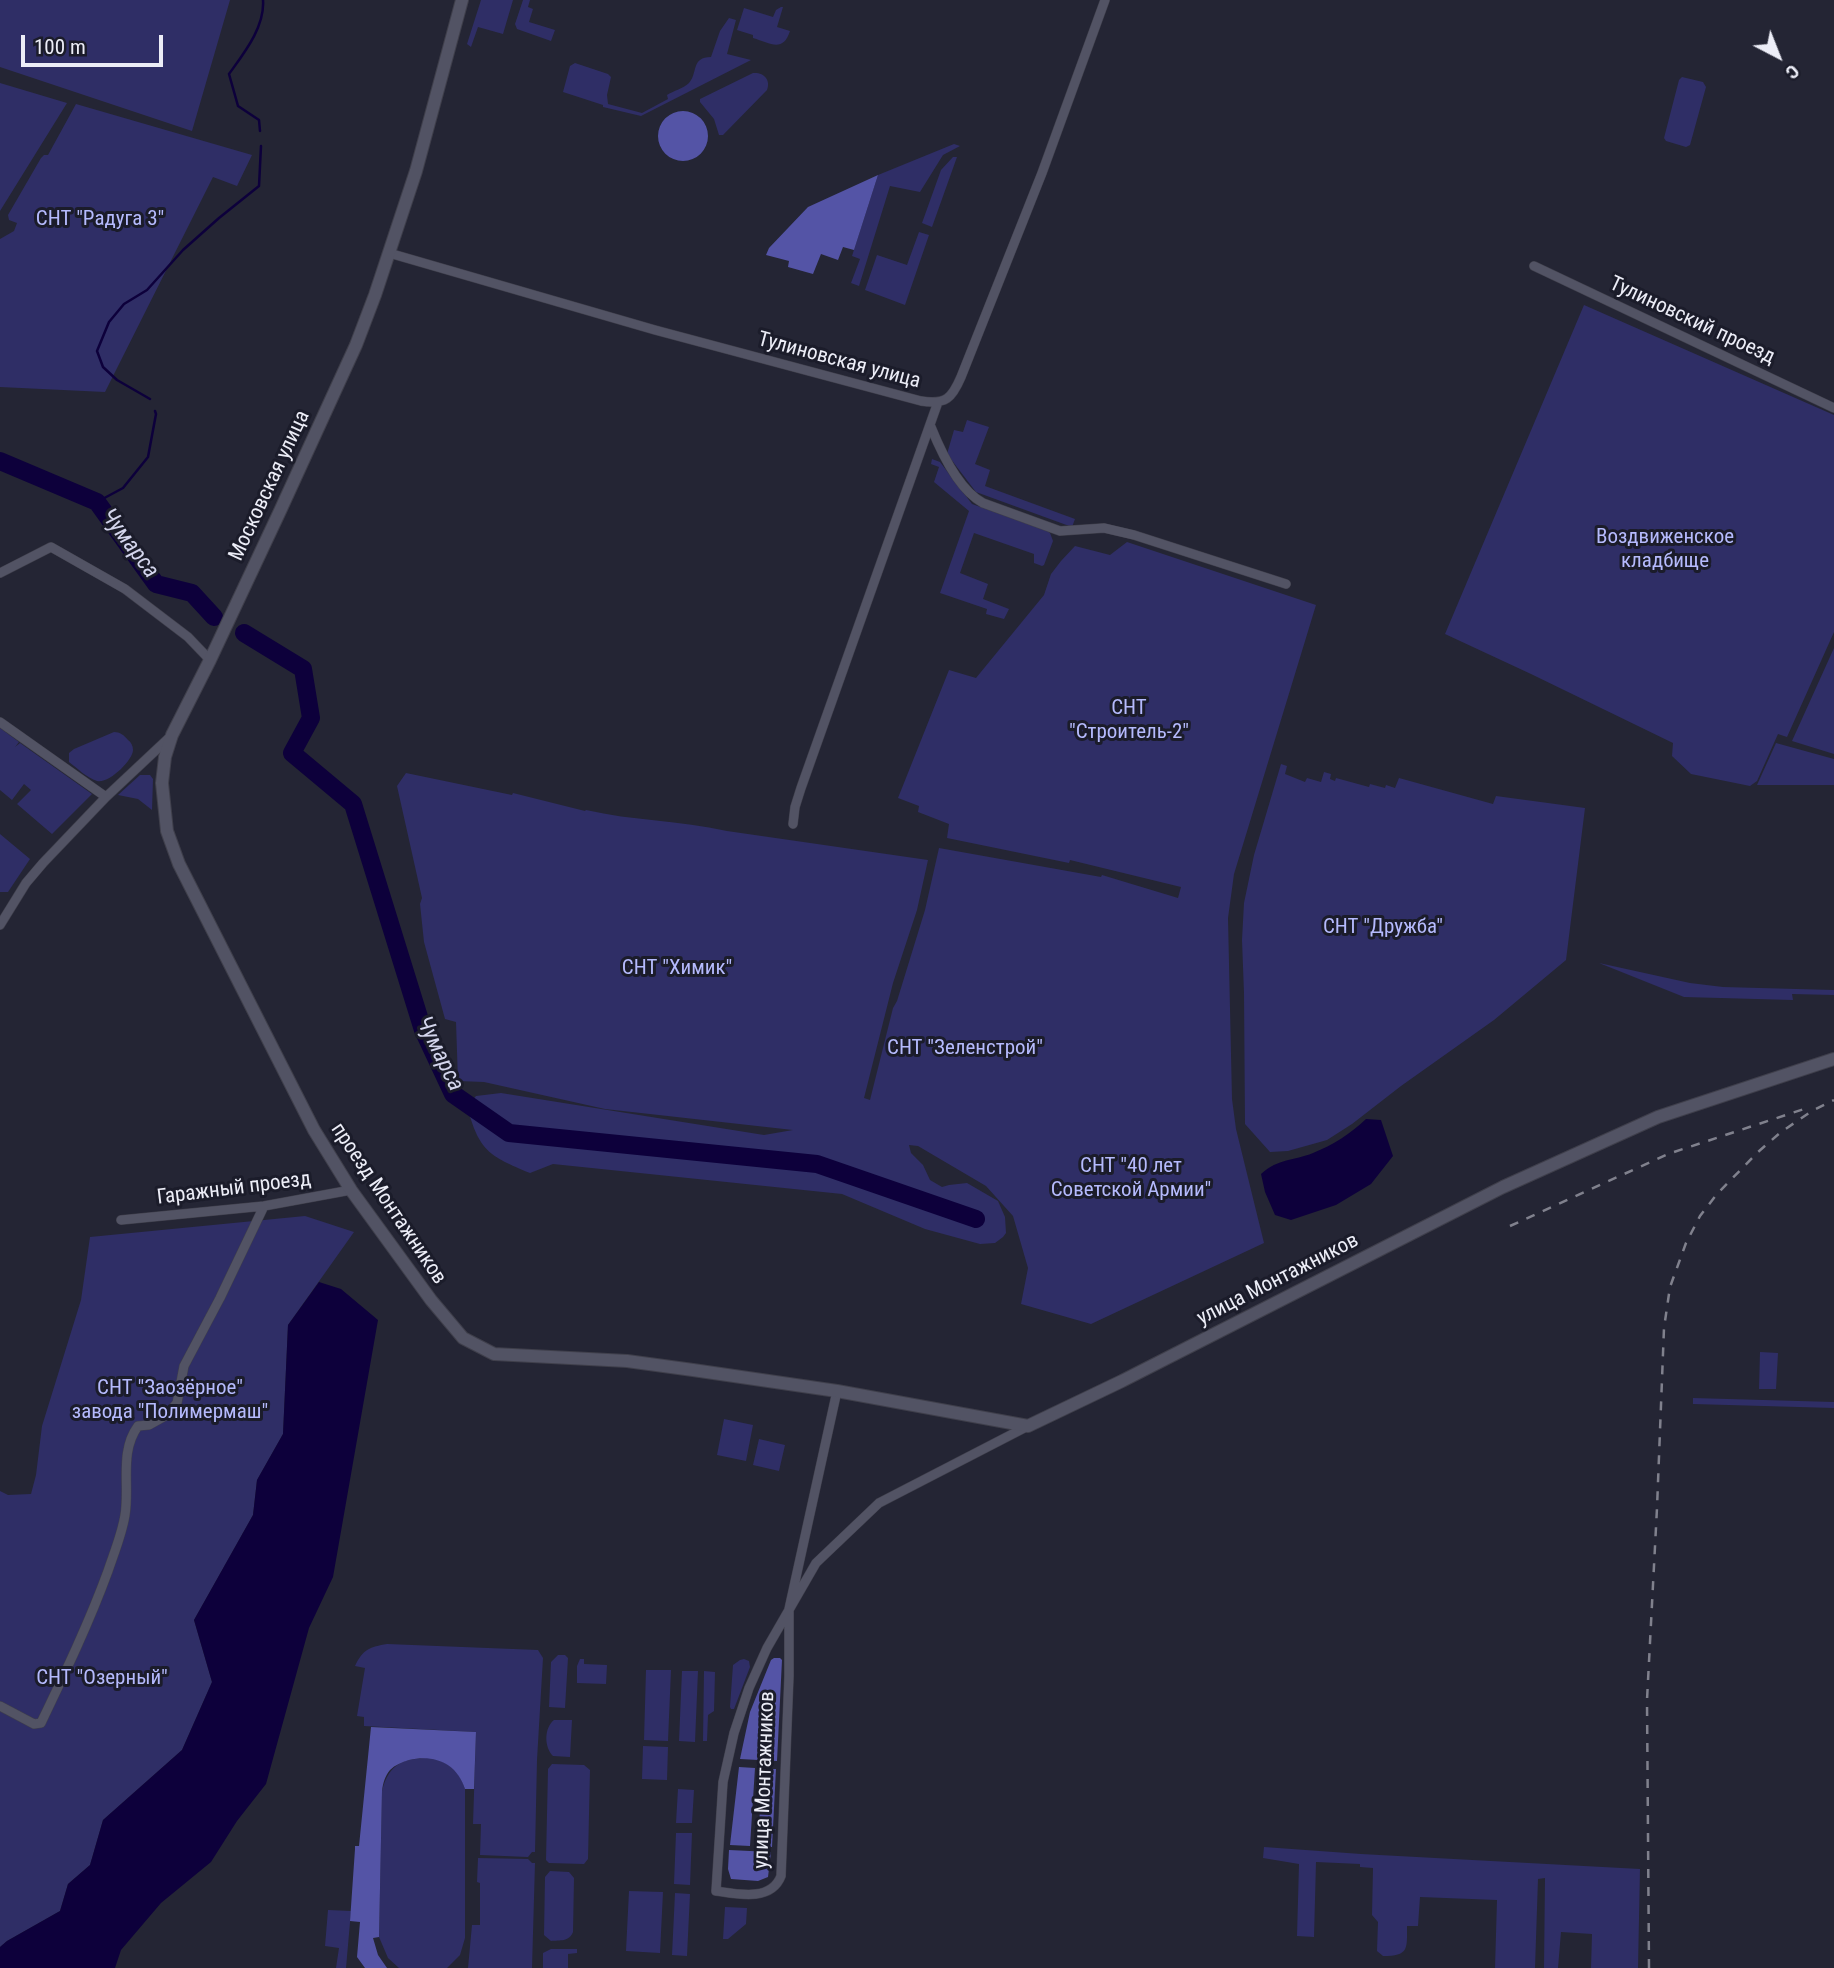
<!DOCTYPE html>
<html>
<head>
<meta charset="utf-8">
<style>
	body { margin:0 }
	#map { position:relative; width:1834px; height:1968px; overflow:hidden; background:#242534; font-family:"Roboto Condensed",sans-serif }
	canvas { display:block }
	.north { position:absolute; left:1743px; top:21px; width:70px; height:70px; -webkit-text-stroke:5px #1b1c2a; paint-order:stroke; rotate:138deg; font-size:19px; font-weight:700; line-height:28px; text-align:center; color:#ecedf7 }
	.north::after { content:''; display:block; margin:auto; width:24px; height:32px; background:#ecedf7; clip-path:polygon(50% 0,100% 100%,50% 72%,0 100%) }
	.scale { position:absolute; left:21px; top:35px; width:142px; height:32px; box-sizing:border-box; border:4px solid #ecedf7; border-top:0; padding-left:9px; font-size:21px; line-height:24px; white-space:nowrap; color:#ecedf7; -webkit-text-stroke:5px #1b1c2a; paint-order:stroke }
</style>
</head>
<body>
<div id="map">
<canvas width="1834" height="1968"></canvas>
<div class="north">С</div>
<div class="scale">100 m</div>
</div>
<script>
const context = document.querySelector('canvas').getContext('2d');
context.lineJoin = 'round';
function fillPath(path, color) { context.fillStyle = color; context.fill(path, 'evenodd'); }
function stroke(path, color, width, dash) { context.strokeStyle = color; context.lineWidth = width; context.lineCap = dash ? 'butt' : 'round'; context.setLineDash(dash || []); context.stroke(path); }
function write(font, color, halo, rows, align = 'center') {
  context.font = font + ' "Roboto Condensed",sans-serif'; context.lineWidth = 6; context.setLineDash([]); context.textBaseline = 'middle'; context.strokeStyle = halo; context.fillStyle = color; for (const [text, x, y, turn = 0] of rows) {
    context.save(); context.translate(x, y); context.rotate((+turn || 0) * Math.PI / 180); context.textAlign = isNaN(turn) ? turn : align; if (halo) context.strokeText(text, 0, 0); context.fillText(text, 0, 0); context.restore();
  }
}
fillPath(new Path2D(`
	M0,0H230L192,131L0,67Z
	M481,0H513L503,34L478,27L471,47L467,44Z
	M523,0H530L528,7L533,9L529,22L555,30L551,41L517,29L515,24Z
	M781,7H783L777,27L790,31C783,53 770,43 753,38V35L737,30L744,8L773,17L776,10Z
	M729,18L736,20L727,54L751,60L641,116L603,107V105L563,92L570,66L575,63L608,74L611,77L607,95L608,104L642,113L668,99L667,95C673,91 684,88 689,83C698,73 691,57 711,57L720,31Z
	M753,73C764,72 771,80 767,90L723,135H719L714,119L700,102V99Z
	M1682,77L1703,82L1706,87L1690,145L1686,147L1666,141L1664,138L1679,80Z
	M0,83L67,103L0,211Z
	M76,104L252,155L237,186L213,177L105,392L0,387V239L14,231L17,223L9,220L8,215L41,158L44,155H48Z
	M954,144L960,146L943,155L920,192L890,186L859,286L851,283L860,259L852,256L878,175Z
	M953,157H957L932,227L922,223L941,170Z
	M919,232L929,235L905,305L865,290L877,255L907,265Z
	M1584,305L1834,415V632L1787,737L1778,734L1757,781L1750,786L1691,774L1672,756L1673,743L1531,674L1445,634Z
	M967,420L989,427L975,464L990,470L985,486L1075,519L1072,527L976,492L947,454L954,430L963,432Z
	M932,459L940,462L972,504L1046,530L1050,533L1053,541L1044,565L1042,566L1034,563V554L974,533L960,573L988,584L983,599L1009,609L1004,619L986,614L987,609L940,593L969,511L934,482L939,467L931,464Z
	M1127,542L1316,605L1234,874L1228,918L1232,1099L1236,1129L1264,1243L1091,1324L1021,1304L1028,1268L1013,1216L986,1186L918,1146L909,1145L911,1153L923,1165L930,1180L942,1187L949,1185L967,1183L998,1201L1005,1217L1006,1233L1003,1237L995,1243L980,1244L925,1229L842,1194L553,1164L530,1173C489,1156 479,1151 467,1106L476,1096L501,1093L764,1135L793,1130L605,1109L484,1082L458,1081L456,1022L445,1019L424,942L420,904L422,898L397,786L406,773L512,795L513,793L585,811L586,810C633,821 679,820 727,831L928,860L917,910L893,983L864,1098L870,1100L893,1008L897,1001L925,910L939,848L1101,877L1102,875L1178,898L1181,887L1070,860L1069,863L947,838L949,824L918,812L919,806L898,798L949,670L976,678L1044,595L1051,574L1061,561L1075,546L1110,555Z
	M1834,648V754L1792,741Z
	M0,728L19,742L15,747L20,743L92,794L52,834L17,804L31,790L24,784L12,800L0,790Z
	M114,732C120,732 124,735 128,740C131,742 133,746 133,750C133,760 109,784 97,781C87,778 77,768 69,762V753L74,749Z
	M1776,743L1834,759V785H1757Z
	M1281,764L1287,766L1285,774L1305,782L1307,778L1321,782L1324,772L1331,774L1330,779L1335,781L1336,778L1369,787L1370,784L1385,788L1386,785L1395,788L1399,778L1493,804L1496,796L1585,808L1566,960L1494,1020L1401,1086L1352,1124L1327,1140L1288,1151L1270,1152L1245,1124L1244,993L1242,940L1244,903L1254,855Z
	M140,775H150L153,779L152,810L138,799L118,795Z
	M0,834L30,859L8,892H0Z
	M1599,963L1690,983L1723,987L1834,990V995L1792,994L1793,1000L1684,997Z
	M305,1216L354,1232L288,1325L283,1434L257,1480L253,1515L194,1620L212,1682L182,1750L103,1820L90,1865L68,1884L60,1911L7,1941L0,1947V1491L8,1495L31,1494L36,1475L42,1426L81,1300L90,1237Z
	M1760,1352L1778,1353L1776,1389H1759Z
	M1693,1398L1834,1402V1408L1693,1404Z
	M724,1419L753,1425L746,1461L717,1455Z
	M759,1439L785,1445L779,1471L753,1465Z
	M387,1644L538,1650L543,1658L537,1760L535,1852H532L528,1857L480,1855L481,1824H473L476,1732L364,1726V1717L357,1716L365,1668L355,1666C363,1649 370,1647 387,1644Z
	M558,1655H565L568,1658L565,1708L549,1707L551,1662Z
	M580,1659H584V1664L607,1665L606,1684L577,1683V1666Z
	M744,1659L749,1661L750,1667L734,1709H731L730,1707L733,1665L740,1660Z
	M646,1670H671L668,1741L644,1740Z
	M682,1671H698L695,1742L679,1741Z
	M704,1671L715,1672L714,1711L708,1715L707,1741H703Z
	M554,1720H572L570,1757L553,1756C544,1747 544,1728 554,1720Z
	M643,1746L668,1747L667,1780L642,1779Z
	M431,1758C449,1762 460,1771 465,1789V1938L460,1955L447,1968H399L388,1958L379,1937L382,1791C389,1763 404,1758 431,1758Z
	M552,1764L584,1765L590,1770L588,1859L584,1864L549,1863L546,1860L548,1769Z
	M678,1789L694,1790L692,1823H676Z
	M676,1833H692L690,1885L674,1884Z
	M1264,1847L1361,1854L1640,1869L1638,1968H1591L1592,1934L1561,1932L1558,1968H1544L1545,1878L1538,1879L1535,1968H1495L1497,1900L1420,1897L1418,1926H1407C1407,1949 1409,1956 1383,1956L1377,1951L1378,1922L1372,1915L1373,1868L1360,1867V1864L1316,1862L1314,1937L1297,1936L1299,1864L1263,1858Z
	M478,1858L528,1859L532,1863H535L532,1968H468L472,1925H480V1883L477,1882Z
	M550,1871L569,1872L574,1878L573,1932C569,1942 560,1940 551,1941L544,1935L545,1877Z
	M629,1891L663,1892L660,1953L626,1951Z
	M675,1893L690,1894L687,1956L672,1955Z
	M725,1907L747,1908L746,1924L728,1939H723Z
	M328,1910L351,1911L346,1968H336L339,1948L325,1946Z
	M559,1949H577V1953L568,1954V1968H543V1953L551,1949Z`), '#2f2e66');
fillPath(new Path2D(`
	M658 136a25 25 0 1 1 50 0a25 25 0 1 1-50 0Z
	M878,175L854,250L843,247L838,260L821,254L813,274L788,267L789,261L766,255L769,248L808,207Z
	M774,1658H780L782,1660L777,1761L740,1759L750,1712L771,1660Z
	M371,1727L476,1732L474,1789H465C457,1763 434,1754 409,1760C402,1762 395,1765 390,1770C385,1776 383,1783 382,1791L379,1937L373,1938L378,1955L387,1968H365L357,1957L360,1922L350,1921L355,1849V1846H359Z
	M739,1767L755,1768L750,1846L730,1845Z
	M762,1769H776L772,1847L758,1846Z
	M729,1850L771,1852L768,1877L758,1881L731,1879L728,1869Z`), '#5454a6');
fillPath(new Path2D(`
	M1366,1119L1381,1120L1393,1156L1371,1184L1336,1205L1291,1220L1275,1215L1265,1192L1261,1174C1279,1158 1293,1161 1313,1153C1333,1145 1350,1134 1366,1119Z
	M319,1282L341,1289L378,1320L333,1577L309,1628L266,1784L237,1821L211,1862L161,1903L121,1950L115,1968H0V1947L7,1941L60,1911L68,1884L90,1865L103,1820L182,1750L212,1682L194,1620L253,1515L257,1480L283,1434L288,1325Z`), '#0d003b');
stroke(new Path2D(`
	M260,131L259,120L238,106L229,74C244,53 265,27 263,0
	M150,399L117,380L103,367L97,351L109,322L124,304L147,290L183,250L219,218L259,186L261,146
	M97,502L123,488L148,457L156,414L155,411`), '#0d003b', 2.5);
stroke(new Path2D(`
	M0,461L97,502L156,584L192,593L214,617
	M244,633L303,669L311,718L292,753L353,804L423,1030L453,1094L509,1133L817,1164L976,1219`), '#0d003b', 18);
const minor = new Path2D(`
	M389,253L655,330L921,401C946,405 952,398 961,377L1042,173L1105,0
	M1534,266L1834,408
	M931,427C941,452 959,490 983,503L1060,531L1104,528L1134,535L1286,584
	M0,573L51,547L125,589L188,637L210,660
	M0,722L106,797
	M793,824L795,807L801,788L938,402
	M0,925L26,883L43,863L106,797L171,736
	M121,1220L264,1206L351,1190
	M837,1391L789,1609V1676L781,1876C771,1902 737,1894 716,1891L723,1782L734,1733L749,1688L767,1648L816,1563L879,1503L1028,1426
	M0,1706L34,1724L41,1723C65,1673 89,1623 108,1571C114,1553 122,1534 125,1515C130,1485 119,1452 138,1426L149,1425L167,1415L177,1403L184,1366L220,1298L264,1206`);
const secondary = new Path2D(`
	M462,0L416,171L375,295L356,345L280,511L210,660L172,735L165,757L162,783L167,831L179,864L314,1130L351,1190L431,1300L463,1338L494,1354L627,1361L693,1370L837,1391L1028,1426L1122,1381L1503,1187L1658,1117L1834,1059`);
stroke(minor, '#3f3f4b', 10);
stroke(secondary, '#3f3f4b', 14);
stroke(minor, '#525364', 9);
stroke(secondary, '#525364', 12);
stroke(new Path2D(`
	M1510,1226L1668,1154L1807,1108
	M1649,1968L1647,1700L1657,1508L1664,1328L1670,1287L1686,1243L1700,1216L1717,1194L1758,1152L1781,1132L1812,1111L1834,1100`), '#80818d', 2.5, [9, 9]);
write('21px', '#b5bafd', '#1b1c2a', [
	["СНТ \"Радуга 3\"",100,220],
	["Воздвиженское",1665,538],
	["кладбище",1665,562],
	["СНТ",1129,709],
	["\"Строитель-2\"",1129,733],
	["СНТ \"Дружба\"",1383,928],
	["СНТ \"Химик\"",677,969],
	["СНТ \"Зеленстрой\"",965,1049],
	["СНТ \"40 лет",1131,1167],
	["Советской Армии\"",1131,1191],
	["СНТ \"Заозёрное\"",170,1389],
	["завода \"Полимермаш\"",170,1413],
	["СНТ \"Озерный\"",102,1679]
]);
write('21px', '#ecedf7', '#1b1c2a', [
	["Тулиновский проезд",1692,321,25],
	["Тулиновская улица",839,361,15],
	["Московская улица",270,486,-65],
	["Гаражный проезд",234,1189,-7],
	["проезд Монтажников",388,1204,56],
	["улица Монтажников",1278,1280,-27],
	["улица Монтажников",765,1780,-88]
]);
write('italic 23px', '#d4d6ed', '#1b1c2a', [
	["Чумарса",129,544,53],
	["Чумарса",439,1054,64]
]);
</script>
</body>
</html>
